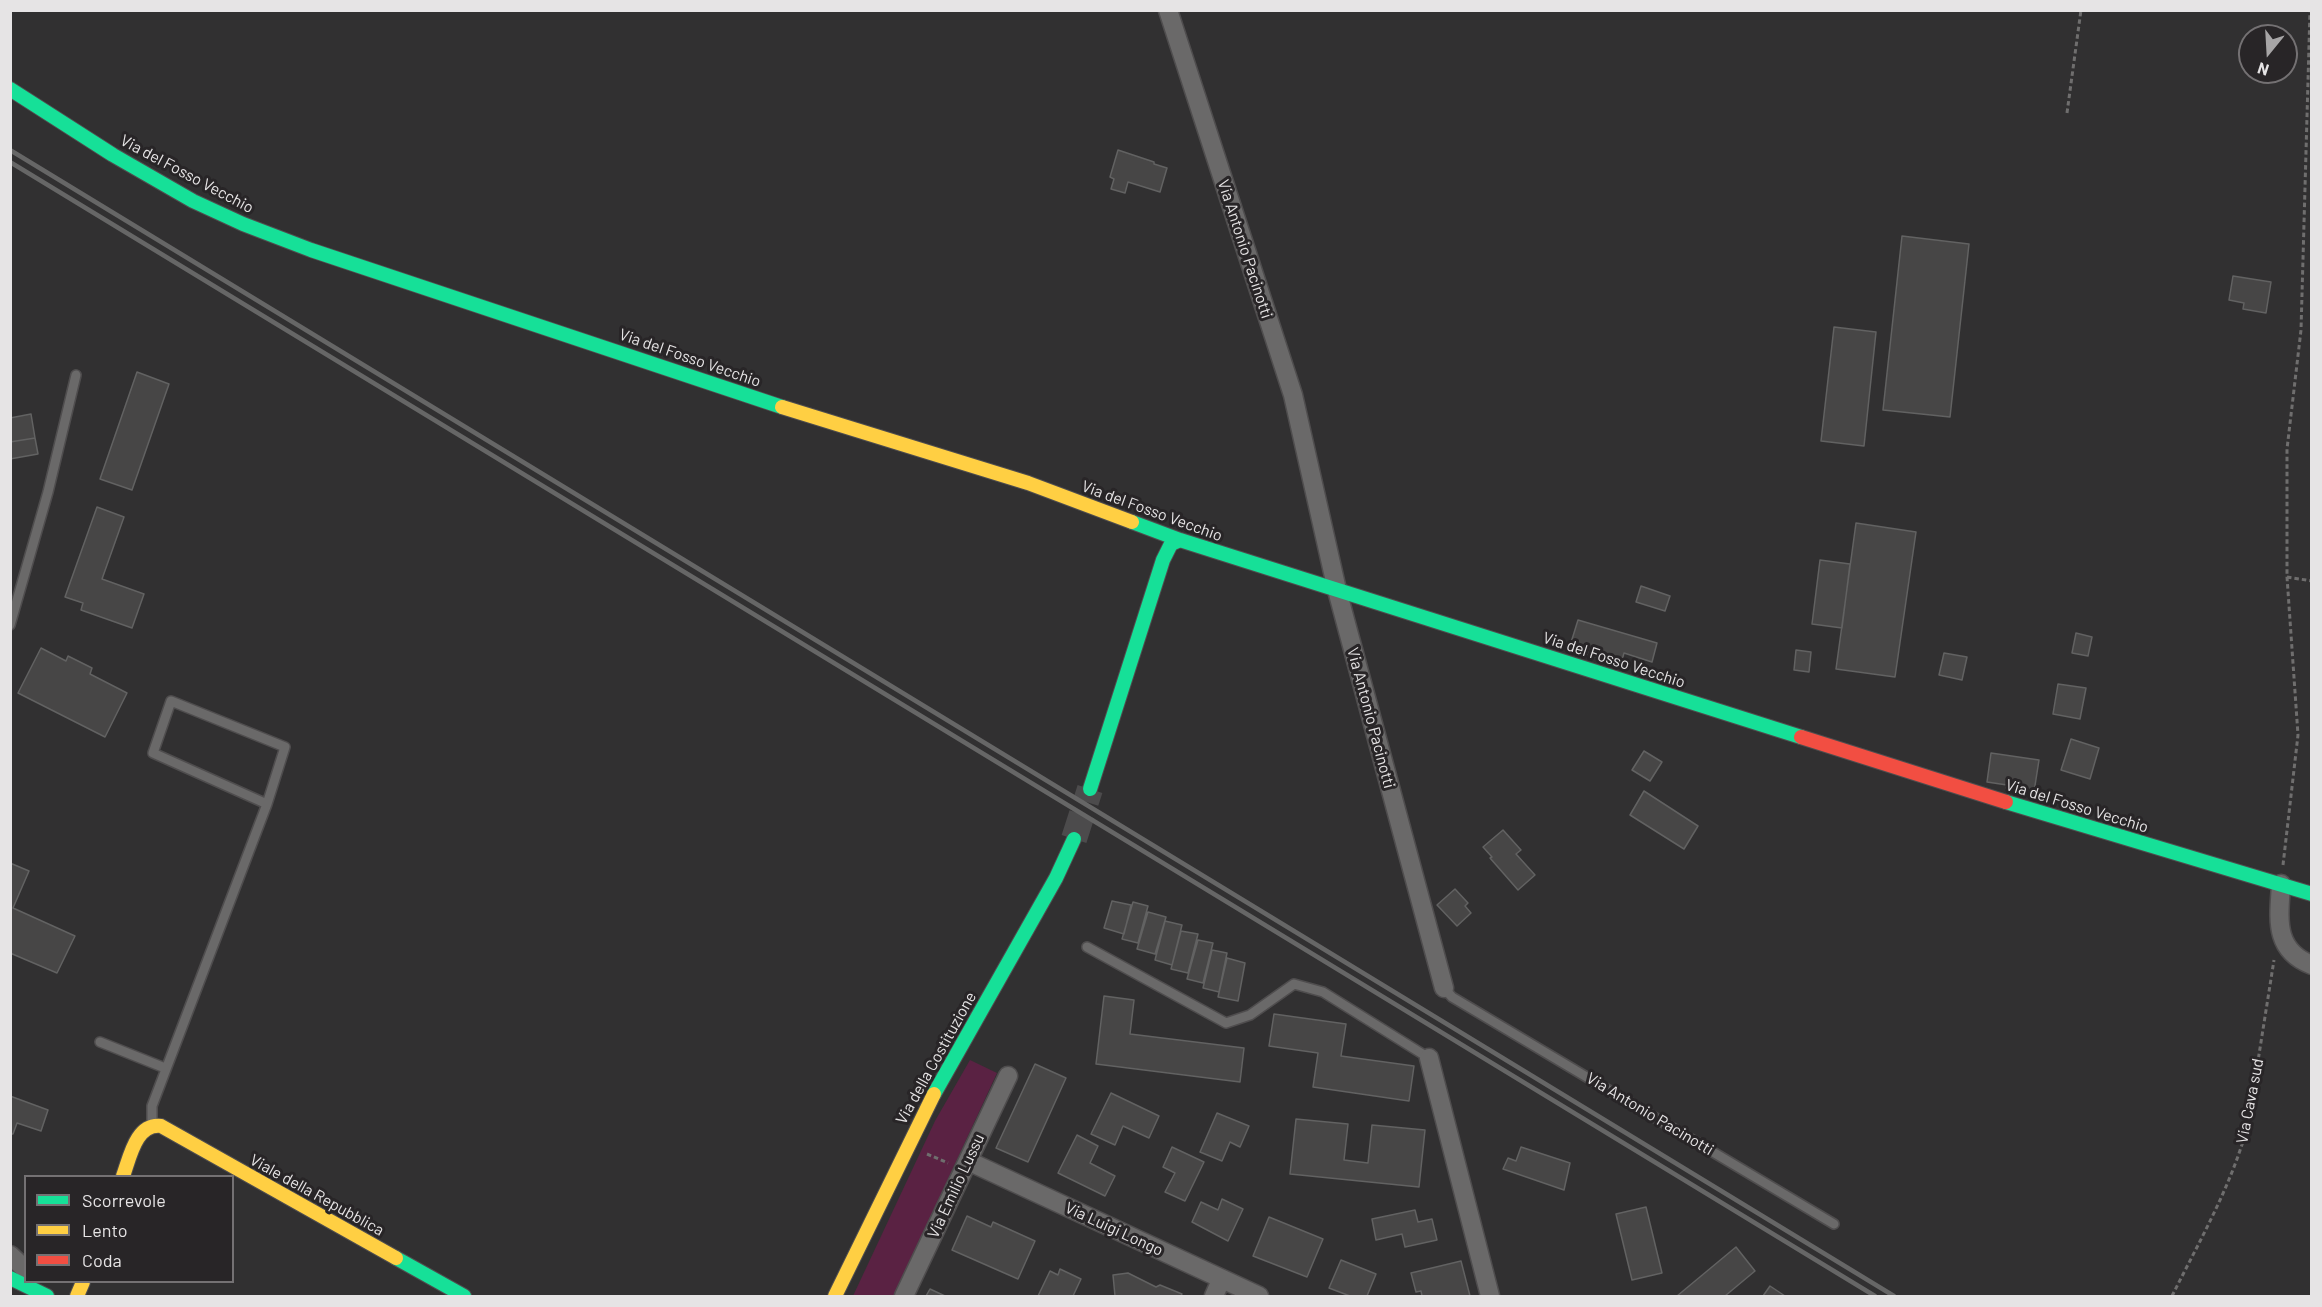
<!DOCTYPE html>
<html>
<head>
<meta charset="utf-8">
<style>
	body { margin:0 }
	#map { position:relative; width:2322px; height:1307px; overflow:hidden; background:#313031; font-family:Barlow,sans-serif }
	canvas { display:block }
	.frame { position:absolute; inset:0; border:12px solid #e6e4e5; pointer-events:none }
	.legend { position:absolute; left:24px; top:1175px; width:210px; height:108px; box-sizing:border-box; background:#282527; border:2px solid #747173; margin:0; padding:8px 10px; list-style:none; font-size:18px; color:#e6e4e5 }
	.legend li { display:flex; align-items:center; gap:12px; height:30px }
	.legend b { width:30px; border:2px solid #747173 }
	.north { position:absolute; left:2238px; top:24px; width:60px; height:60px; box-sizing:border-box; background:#282527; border:2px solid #747173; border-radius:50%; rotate:198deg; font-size:16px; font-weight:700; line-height:24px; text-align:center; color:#e6e4e5 }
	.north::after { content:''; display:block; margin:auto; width:21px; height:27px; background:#a7a5a6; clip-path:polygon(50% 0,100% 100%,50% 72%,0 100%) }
</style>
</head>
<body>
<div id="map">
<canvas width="2322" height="1307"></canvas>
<div class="frame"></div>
<ul class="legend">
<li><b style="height:8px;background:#16e098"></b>Scorrevole</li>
<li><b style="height:8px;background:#ffcf43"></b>Lento</li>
<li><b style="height:8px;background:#f24e42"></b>Coda</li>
</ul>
<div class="north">N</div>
</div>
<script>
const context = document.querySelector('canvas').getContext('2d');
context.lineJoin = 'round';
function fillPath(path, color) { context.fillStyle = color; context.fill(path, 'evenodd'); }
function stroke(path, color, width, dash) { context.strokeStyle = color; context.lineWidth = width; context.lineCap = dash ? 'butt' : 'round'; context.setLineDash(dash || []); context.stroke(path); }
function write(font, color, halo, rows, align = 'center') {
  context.font = font + ' Barlow,sans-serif'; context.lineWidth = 6; context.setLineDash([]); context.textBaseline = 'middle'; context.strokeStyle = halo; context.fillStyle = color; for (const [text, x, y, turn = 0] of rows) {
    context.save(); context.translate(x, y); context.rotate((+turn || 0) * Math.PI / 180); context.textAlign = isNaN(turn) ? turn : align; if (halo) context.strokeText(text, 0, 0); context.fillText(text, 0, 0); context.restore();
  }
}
fillPath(new Path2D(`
	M970,1060L997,1073L894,1296H853L935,1121Z`), '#5a2243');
const building = new Path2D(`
	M1118,150L1154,162V164L1167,168L1160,192L1128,182L1125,193L1111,189L1114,179L1110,177Z
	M1902,236L1969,244L1950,417L1883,410Z
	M2233,276L2271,282L2266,313L2243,309L2244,303L2229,300Z
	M1834,327L1876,332L1864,446L1821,441Z
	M137,372L169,384L132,490L100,479Z
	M31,414L35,438L10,442V418Z
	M35,438L38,454L10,459V442Z
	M97,507L124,517L102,579L144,594L132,628L81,610L83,603L65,597Z
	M1856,523L1916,532L1895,677L1836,669Z
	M1820,560L1850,564L1842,628L1812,624Z
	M1641,586L1670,596L1665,611L1636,602Z
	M1578,620L1657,643L1652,662L1624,653L1621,664L1569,649Z
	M2076,633L2092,637L2088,656L2072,653Z
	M41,648L66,661L68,656L92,668L90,674L127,693L105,737L18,693Z
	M1796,650L1811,652L1809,672L1794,670Z
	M1944,653L1967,657L1962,680L1939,675Z
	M2058,684L2086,688L2080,719L2053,714Z
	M2071,739L2099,748L2090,779L2061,770Z
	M1644,751L1662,762L1650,781L1632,770Z
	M1991,753L2039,760L2034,792L2006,788L2007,785L1987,782Z
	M1644,791L1698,826L1684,849L1630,815Z
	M1503,830L1521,850L1516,854L1535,875L1518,890L1490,858L1492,857L1483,847Z
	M10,863L29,871L13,908L75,936L57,973L10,953Z
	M1455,889L1468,903L1465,906L1471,913L1457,926L1437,905Z
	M1112,901L1131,905L1124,934L1104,928Z
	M1133,902L1148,906L1138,943L1122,939Z
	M1148,912L1166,917L1155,954L1137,949Z
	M1165,921L1182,925L1172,965L1155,960Z
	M1181,931L1198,934L1188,973L1171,969Z
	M1198,940L1213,943L1203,983L1187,979Z
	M1212,950L1227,953L1219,992L1203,988Z
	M1227,958L1245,963L1238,1001L1218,997Z
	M1104,996L1134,1000L1130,1034L1244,1048L1240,1082L1096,1064Z
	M1274,1014L1346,1024L1341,1056L1414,1066L1409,1101L1313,1087L1318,1053L1269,1046Z
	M1035,1064L1066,1078L1028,1162L996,1148Z
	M1111,1093L1159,1116L1149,1138L1123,1126L1115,1145L1091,1134Z
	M10,1096L48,1110L41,1131L17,1123L13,1134H10Z
	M1217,1113L1249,1126L1240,1147L1230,1142L1222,1161L1200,1152Z
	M1296,1119L1348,1124L1344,1160L1368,1163L1372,1125L1425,1130L1419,1187L1290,1174Z
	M1077,1135L1098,1146L1090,1163L1115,1176L1105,1196L1058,1173Z
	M1172,1147L1204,1162L1185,1201L1165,1192L1175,1173L1163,1167Z
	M1521,1147L1570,1163L1564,1190L1503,1169L1508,1158L1516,1161Z
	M1222,1199L1243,1209L1228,1241L1192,1222L1201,1202L1218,1210Z
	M1646,1207L1662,1273L1632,1280L1616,1214Z
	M1415,1210L1418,1222L1432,1219L1437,1240L1405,1247L1402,1234L1376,1240L1372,1219Z
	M967,1216L991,1227L993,1222L1035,1241L1018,1279L952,1250Z
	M1269,1217L1323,1239L1307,1277L1253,1256Z
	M1736,1247L1755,1271L1725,1296H1677Z
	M1341,1260L1376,1274L1367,1296H1350L1329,1288Z
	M1461,1261L1470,1296H1422L1421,1291L1416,1292L1411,1273Z
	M1060,1269L1081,1279L1073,1296H1038L1050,1271L1058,1275Z
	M1128,1273L1156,1287L1160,1285L1182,1294L1181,1296H1115L1113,1275Z
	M1770,1286L1785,1296H1763Z
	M930,1289L945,1296H926Z`);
fillPath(building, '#474646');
stroke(building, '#626262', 1.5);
stroke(new Path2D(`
	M1074,839L1090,789`), '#4c4b4c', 26, [26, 13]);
const lane = new Path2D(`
	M10,625L48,492L76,375
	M1087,947L1226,1023L1250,1015L1294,984L1323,992L1429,1058
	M1444,988L1452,997L1834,1224
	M100,1042L165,1068
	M152,1123V1106L267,804L285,747L171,701L153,753L267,804`);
const street = new Path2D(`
	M1168,10L1293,395L1337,590L1444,988
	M2281,884C2279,918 2273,950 2312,965
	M1429,1058L1490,1296
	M968,1161L1259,1296
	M10,1255L26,1270
	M904,1296L1008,1076
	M1214,1296L1221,1280`);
const fast = new Path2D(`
	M10,89L113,155L193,201L243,224L311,250L782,407
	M1132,522L1180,540L1801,737
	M1090,789L1163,560L1171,544L1180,540
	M2006,802L2312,894
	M934,1094L1056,878L1074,839
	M396,1258L464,1296
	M10,1278L47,1296`);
const slow = new Path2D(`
	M782,407L1028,483L1132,522
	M123,1176C130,1157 136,1123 161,1126L396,1258
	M77,1296L83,1282
	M835,1296L934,1094`);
const jam = new Path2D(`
	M1801,737L2006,802`);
stroke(lane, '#4f4d4e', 12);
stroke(street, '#4f4d4e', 21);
stroke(fast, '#4f4d4e', 16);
stroke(slow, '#4f4d4e', 16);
stroke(jam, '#4f4d4e', 16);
stroke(new Path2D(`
	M2067,113L2081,10
	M2287,577L2312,581
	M2283,865L2298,735L2287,577V449L2301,330L2310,10
	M927,1154L948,1163
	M2172,1296C2200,1240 2232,1185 2248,1124L2274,960`), '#6f6e6e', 3, [4.5, 3]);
stroke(lane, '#6a6969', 9);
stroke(street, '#6a6969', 18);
stroke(fast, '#16e098', 14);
stroke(slow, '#ffcf43', 14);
stroke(jam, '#f24e42', 14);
stroke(new Path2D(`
	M10,150L1894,1296
	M10,162L1875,1296`), '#666', 4.5);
write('16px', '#e6e4e5', '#282527', [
	["Via del Fosso Vecchio",187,174,28],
	["Via Antonio Pacinotti",1245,249,72],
	["Via del Fosso Vecchio",690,358,19],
	["Via del Fosso Vecchio",1152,511,20],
	["Via del Fosso Vecchio",1614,660,18],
	["Via Antonio Pacinotti",1371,718,75],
	["Via del Fosso Vecchio",2077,806,17],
	["Via della Costituzione",936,1058,-61],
	["Via Cava sud",2250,1101,-79],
	["Via Antonio Pacinotti",1650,1114,31],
	["Via Emilio Lussu",956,1186,-65],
	["Viale della Repubblica",317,1195,29],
	["Via Luigi Longo",1114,1229,25]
]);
</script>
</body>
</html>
